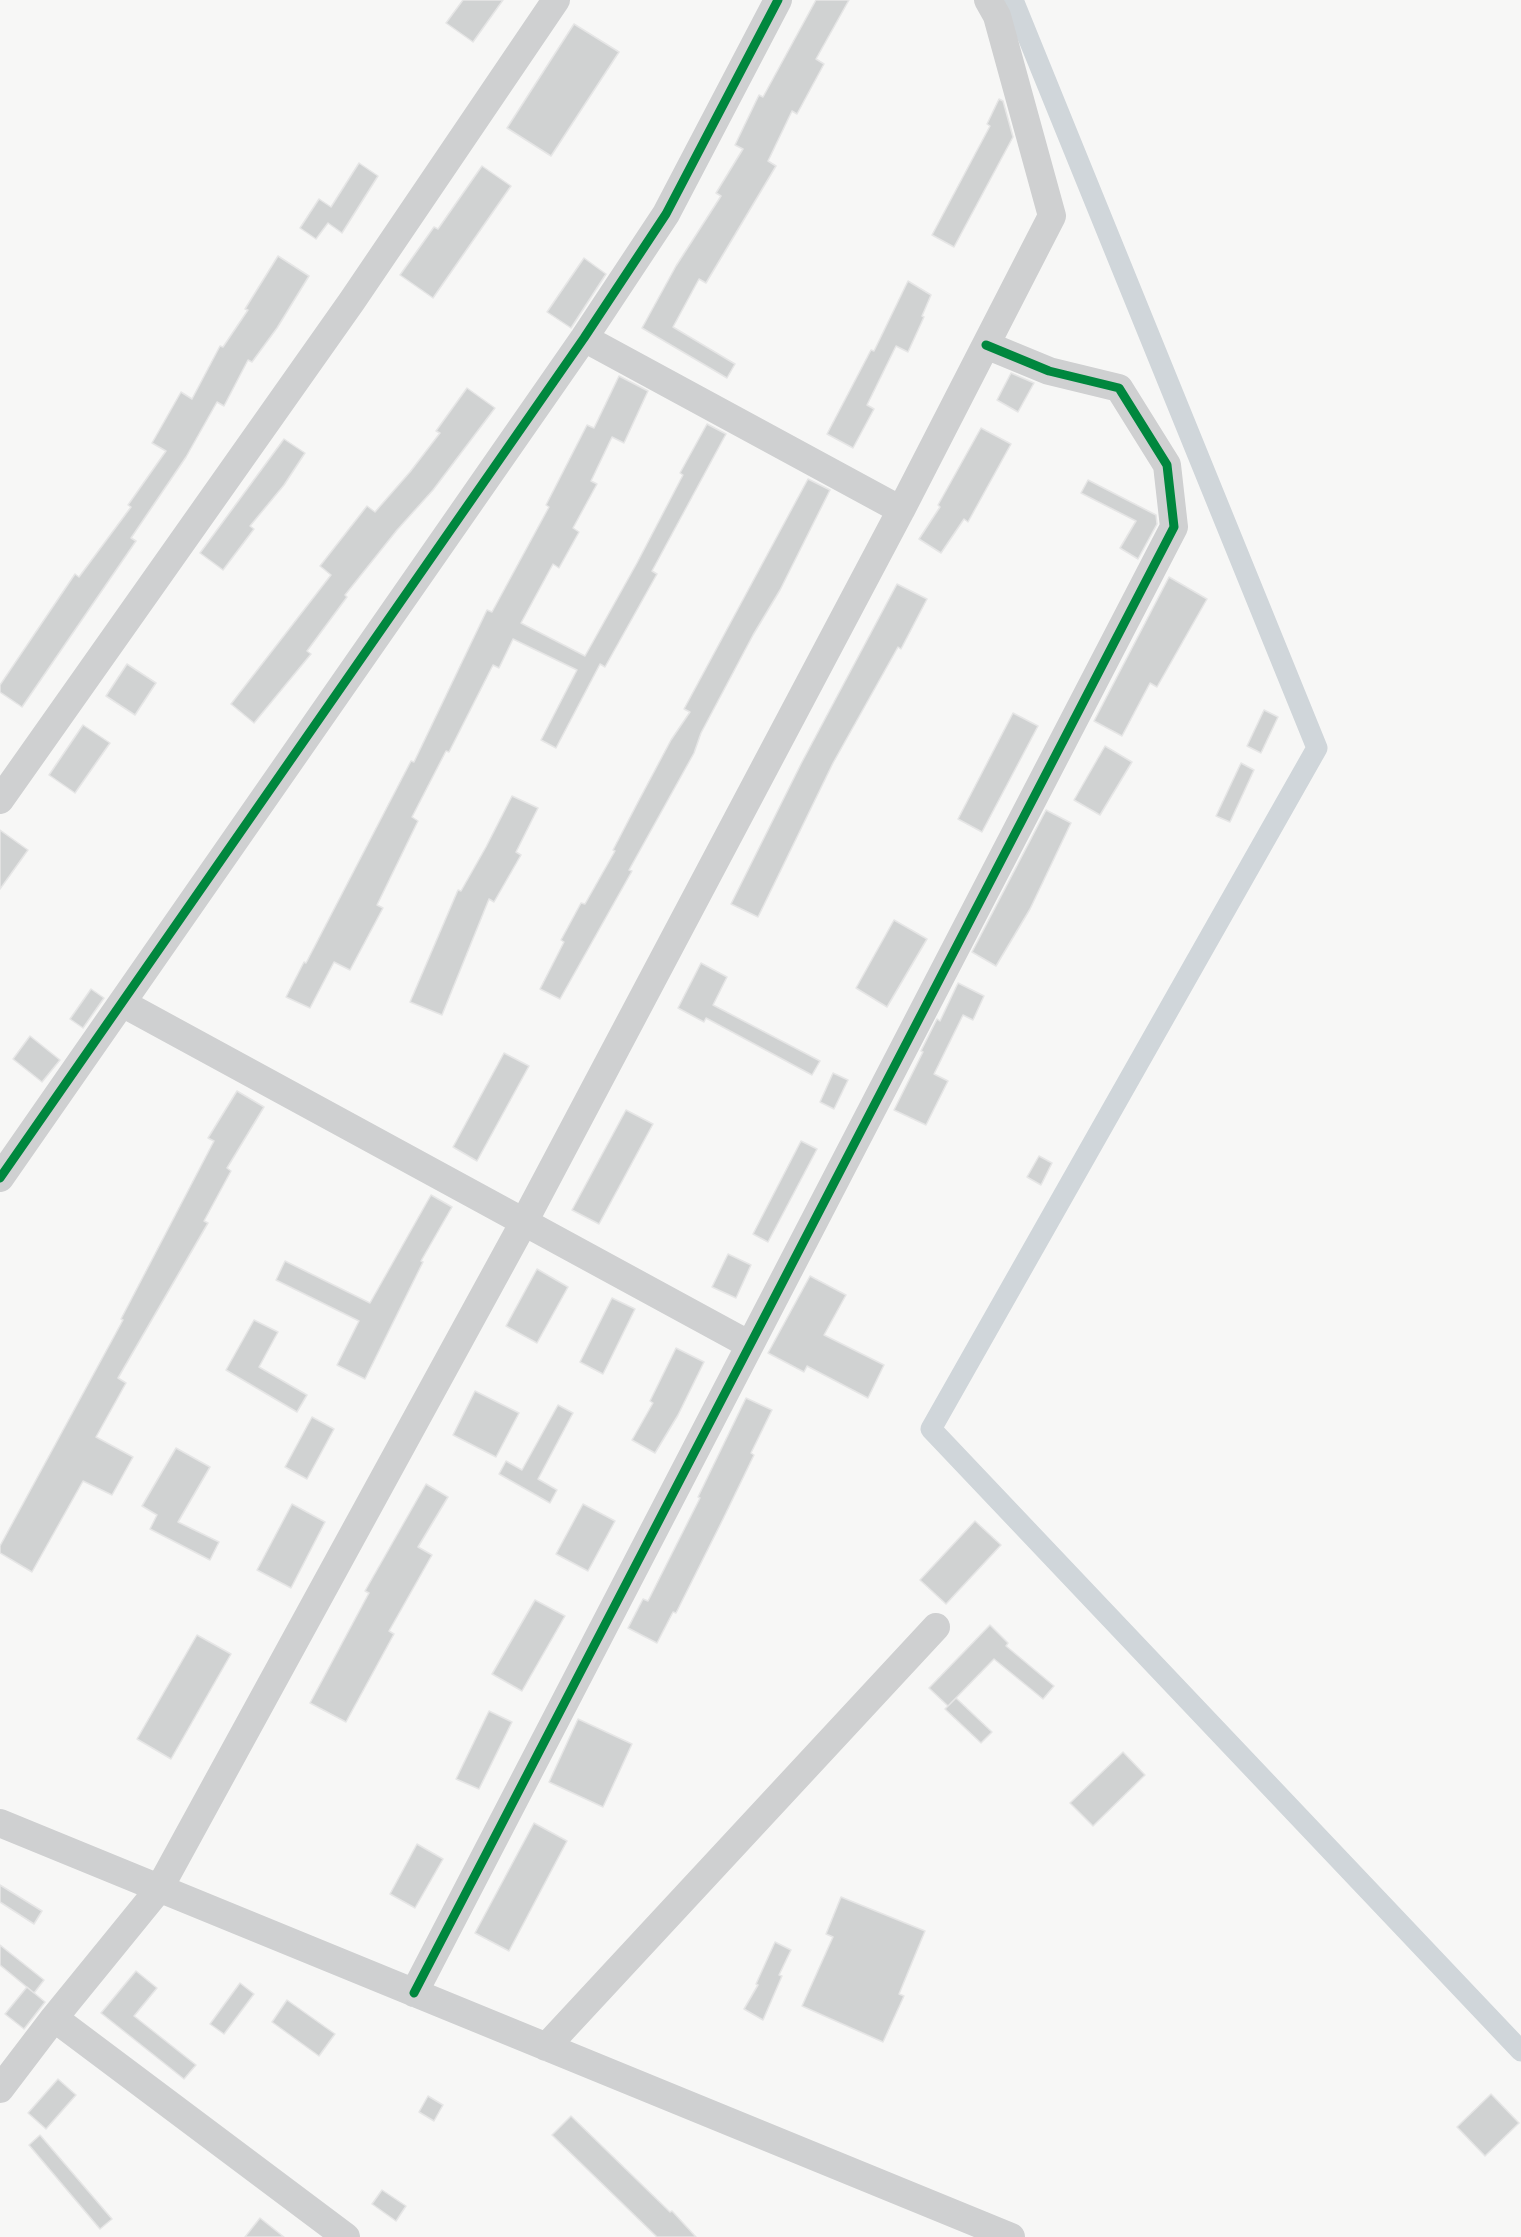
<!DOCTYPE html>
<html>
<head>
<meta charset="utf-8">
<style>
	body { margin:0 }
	canvas { display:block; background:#f7f7f6 }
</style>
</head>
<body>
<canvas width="1521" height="2237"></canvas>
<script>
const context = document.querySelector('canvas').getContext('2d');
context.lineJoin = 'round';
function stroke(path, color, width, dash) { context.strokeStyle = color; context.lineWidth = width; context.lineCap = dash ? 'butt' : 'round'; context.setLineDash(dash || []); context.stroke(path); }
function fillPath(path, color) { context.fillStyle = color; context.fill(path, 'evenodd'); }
stroke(new Path2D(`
	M1013,0L1317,748L931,1429L1521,2051`), '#d0d6da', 21);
const building = new Path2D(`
	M463,0H503L473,42L446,23Z
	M816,0H849L816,59L824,64L797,114L792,111L768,161L776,166L706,283L699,279L673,327L735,364L727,378L642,328L676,266L721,196L716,193L743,149L735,145L759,95L763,97Z
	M574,24L619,52L551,156L507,128Z
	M999,99L1003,101L1013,137L954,247L932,235L990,126L987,124Z
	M359,163L378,176L342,233L328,223L316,239L300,228L319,199L331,207Z
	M482,166L511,186L433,298L400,275L434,227L438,229Z
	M278,256L309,276L277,328L252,362L248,360L224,406L217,402L186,457L131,538L136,541L22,707L0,692V685L75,574L79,577L131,507L128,505L166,451L152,443L181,392L192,399L220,346L223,347L248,310L245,309Z
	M584,258L606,274L571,328L547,312Z
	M908,281L931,295L922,316L924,317L908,352L896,346L867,405L874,409L853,448L827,434L871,350L874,351Z
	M1011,373L1034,383L1018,412L997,400Z
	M619,376L648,391L624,443L612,437L591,481L597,484L573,528L579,532L559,568L553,564L521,623L585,656L637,563L683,475L680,473L707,424L726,434L652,571L657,574L605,667L600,664L556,748L541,740L577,670L513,639L499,668L493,665L449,752L446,751L412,817L418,821L377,905L383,908L350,970L334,962L310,1008L286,997L304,962L306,963L411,761L414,762L487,610L492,612L549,507L546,505L587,425L594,428Z
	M467,388L495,408L433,490L397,530L345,595L347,597L307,651L311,654L254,723L231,704L331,575L320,566L367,506L375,512L410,472L440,433L436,431Z
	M981,428L1011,444L968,522L964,519L941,553L919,539L940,507L938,505Z
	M284,439L305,453L284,485L250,526L254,529L223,570L200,553Z
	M808,479L830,490L780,590L753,635L701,733L694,753L629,870L632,871L560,999L540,989L564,942L561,940L581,903L585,904L615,851L613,850L638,802L671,740L690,712L684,709Z
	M1088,480L1156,515L1157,524L1138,559L1120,548L1136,521L1081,493Z
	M1169,577L1207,599L1157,687L1150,683L1122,736L1094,721Z
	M897,584L927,599L901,649L898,647L833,763L758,917L731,904L802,762Z
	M127,664L156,683L135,715L106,696Z
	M1264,710L1278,717L1261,753L1247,746Z
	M1013,713L1038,726L982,832L958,819Z
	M83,725L110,743L75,793L49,775Z
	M1105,746L1132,762L1100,815L1074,800Z
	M1241,763L1254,770L1230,822L1216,816Z
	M512,796L538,808L516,852L521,855L494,902L489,899L442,1015L410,1002L458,890L461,891L486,847Z
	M1046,810L1071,823L1030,909L996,966L972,952Z
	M0,830L28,850L0,889Z
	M894,920L927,939L887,1007L856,988Z
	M701,963L727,977L713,1005L820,1061L812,1075L706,1018L704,1022L678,1008Z
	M958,983L984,996L973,1020L963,1015L934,1074L948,1081L926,1125L894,1110L923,1052L921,1051L937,1019L940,1021Z
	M91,989L104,998L83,1028L70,1019Z
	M30,1036L60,1060L42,1082L13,1059Z
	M504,1053L529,1066L477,1161L453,1147Z
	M833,1073L848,1080L834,1109L820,1102Z
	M237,1091L264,1107L227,1168L231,1171L204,1221L208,1223L118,1378L126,1383L96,1437L133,1457L112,1495L83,1481L32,1572L0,1553V1546L123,1320L121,1319L214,1141L208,1138Z
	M626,1110L653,1124L599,1224L572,1210Z
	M801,1141L817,1149L768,1242L753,1234Z
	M1039,1156L1052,1163L1041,1185L1027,1177Z
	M431,1195L452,1207L421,1261L423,1262L365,1379L337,1365L359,1321L276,1280L285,1261L370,1303Z
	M728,1254L751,1265L736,1298L712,1287Z
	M537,1269L568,1287L537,1343L506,1326Z
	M810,1276L846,1295L824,1335L884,1365L868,1398L807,1366L804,1372L768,1353Z
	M612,1298L635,1309L603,1374L580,1362Z
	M254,1320L278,1332L259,1367L307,1395L297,1412L226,1370Z
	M676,1348L704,1362L678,1415L655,1453L632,1440L653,1403L650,1401Z
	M475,1391L519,1413L496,1457L453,1435Z
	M746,1398L772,1410L751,1453L754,1455L724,1517L676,1613L673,1612L657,1643L628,1628L643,1599L648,1601L700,1498L698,1497Z
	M558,1405L573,1413L538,1479L557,1490L550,1503L499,1474L506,1461L522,1470Z
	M312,1417L334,1429L307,1479L285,1467Z
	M176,1448L210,1467L178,1522L219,1542L210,1560L150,1529L157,1515L142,1506Z
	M426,1484L448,1497L418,1547L432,1555L389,1631L394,1634L346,1722L310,1703L369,1593L365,1591Z
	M292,1504L325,1522L291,1588L257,1570Z
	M583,1504L615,1521L588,1571L556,1554Z
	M975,1521L1001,1545L946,1604L920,1580Z
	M535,1600L565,1616L522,1691L492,1674Z
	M990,1625L1008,1643L1006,1646L1054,1686L1043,1699L994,1659L948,1706L929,1688Z
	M197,1635L231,1654L171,1759L137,1739Z
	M956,1698L992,1732L981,1743L945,1709Z
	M489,1711L512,1722L479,1789L456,1779Z
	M578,1719L632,1744L603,1807L549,1782Z
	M1123,1752L1145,1775L1093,1826L1070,1803Z
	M534,1823L567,1841L509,1951L475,1933Z
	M417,1844L443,1859L415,1908L390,1894Z
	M0,1885L42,1911L34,1924L0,1902Z
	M841,1897L925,1931L899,1994L904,1996L883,2042L802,2006L833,1937L826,1934Z
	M775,1942L791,1950L779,1975L782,1976L763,2020L744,2009L758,1985L756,1984Z
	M0,1945L44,1980L34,1993L0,1965Z
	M136,1971L157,1988L134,2016L196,2065L184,2079L101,2013Z
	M240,1983L254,1994L224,2034L210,2024Z
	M27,1987L45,2002L24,2029L5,2014Z
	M287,2000L335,2034L319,2056L272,2022Z
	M58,2079L76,2095L46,2129L28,2113Z
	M1491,2094L1519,2123L1485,2156L1457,2127Z
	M428,2096L443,2105L434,2121L419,2112Z
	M571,2116L670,2212L672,2211L696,2237H657L552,2135Z
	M40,2135L112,2219L100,2229L29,2145Z
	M382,2190L406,2206L396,2221L372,2204Z
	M260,2218L284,2237H245Z`);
fillPath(building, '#d0d2d2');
stroke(building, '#e6e6e6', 1.5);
stroke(new Path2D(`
	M584,338L901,510L1052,216L997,16L988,0
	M0,800L352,301L556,0
	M122,1003L524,1222L901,510
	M0,1178L584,338L666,214L778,0
	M0,1823L1011,2237
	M414,1993L1174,527L1167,465L1119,388L1049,371L986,345
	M54,2018L159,1889L524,1222L750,1345
	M546,2047L936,1627
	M0,2089L54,2018L346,2237`), '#cfd0d1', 28);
stroke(new Path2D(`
	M0,1178L584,338L666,214L778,0
	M414,1993L1174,527L1167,465L1119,388L1049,371L986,345`), '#00873e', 9);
</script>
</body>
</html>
